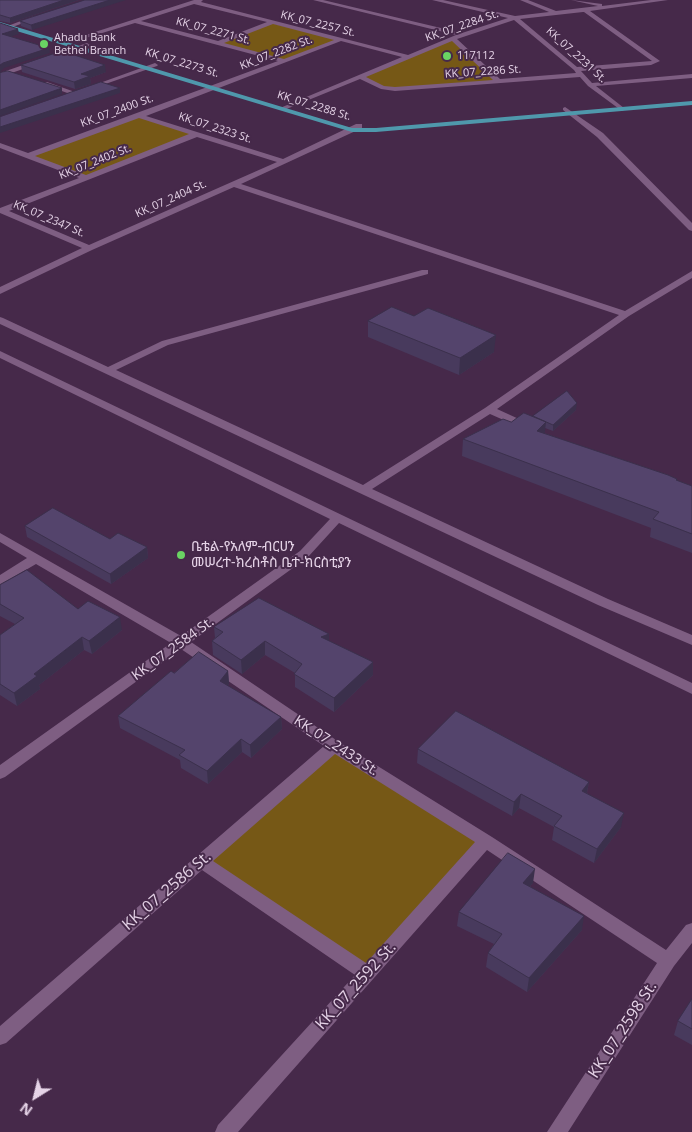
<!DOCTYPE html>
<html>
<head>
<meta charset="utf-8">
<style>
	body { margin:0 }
	#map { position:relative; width:692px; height:1132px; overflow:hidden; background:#46294a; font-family:"Open Sans",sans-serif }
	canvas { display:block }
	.north { position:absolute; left:10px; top:1072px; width:50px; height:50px; -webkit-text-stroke:4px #46294a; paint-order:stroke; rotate:216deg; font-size:14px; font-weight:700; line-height:20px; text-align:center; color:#e5d3e7 }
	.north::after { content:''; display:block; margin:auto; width:18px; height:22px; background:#e5d3e7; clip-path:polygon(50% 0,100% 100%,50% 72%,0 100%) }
</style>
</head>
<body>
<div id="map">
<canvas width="692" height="1132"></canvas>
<div class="north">N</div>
</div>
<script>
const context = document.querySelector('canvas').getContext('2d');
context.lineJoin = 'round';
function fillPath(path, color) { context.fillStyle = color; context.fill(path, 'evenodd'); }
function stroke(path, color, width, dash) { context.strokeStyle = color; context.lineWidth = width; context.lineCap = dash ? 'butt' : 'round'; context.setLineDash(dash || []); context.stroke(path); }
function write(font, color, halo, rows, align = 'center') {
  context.font = font + ' "Open Sans","Noto Sans Ethiopic",sans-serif'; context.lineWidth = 4; context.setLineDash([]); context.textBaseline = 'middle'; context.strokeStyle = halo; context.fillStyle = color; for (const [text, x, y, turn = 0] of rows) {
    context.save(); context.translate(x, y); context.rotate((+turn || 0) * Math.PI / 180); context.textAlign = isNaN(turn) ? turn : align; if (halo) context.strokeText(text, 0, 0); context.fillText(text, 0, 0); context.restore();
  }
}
fillPath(new Path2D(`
	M271,23L339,40L285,61L218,43Z
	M453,39L498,81L387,89L359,76Z
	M139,116L197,134L86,178L27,156Z
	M334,746L486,841L367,973L201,861Z`), '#765816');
fillPath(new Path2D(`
	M194,0H203L201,2L408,55L456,35L313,0H323L462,33L508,18L432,0H443L515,16L549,12L520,0H528L556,11L598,6L571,0L602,4V6L651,0H668L590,11L660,61L651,65L581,71L592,83L692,74V78L596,86L624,108V110L622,111L588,86L580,77L395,91L381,89L360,79L284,110H280V108L402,57L341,41L146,116L283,159L356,124H362V128L241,184L625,311L692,271V278L629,316L497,409L532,425L533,427L532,429H524L490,414L372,489L608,599L692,635V645L598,605L0,324V317L3,318L108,367L162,341L422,270H428V274L168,345L116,370L363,485L485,408L619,315L234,187L92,250L0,294V287L82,248L0,213V208L79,178L0,148V143L28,153L278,61L135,23L66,44L61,43ZM194,4L267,22L218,41L141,21ZM583,12H584L652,61L577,67L520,19ZM514,20L574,70L576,73L500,79L457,39ZM273,24L334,40L284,59L224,43ZM452,41L493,80L395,87L384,86L366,77ZM139,118L189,134L86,175L35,156ZM197,137L277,162L89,245L9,211Z
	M34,16L39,17L10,28L5,27Z
	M87,43L90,45L89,46L0,77V73Z
	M155,63L158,65L157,66L91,89L86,88Z
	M47,82L75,92L76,93L73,95L45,85V83Z
	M565,107L603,133L692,223V231L689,230L597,137L563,110V108Z
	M0,351L692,683V694L339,523L308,557L191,642L339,742L492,837L666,950L686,925L692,923V943L674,966L568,1132H547L657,963L487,850L238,1132H215L218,1125L355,975L202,870L6,1043L0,1045V1026L324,746L181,649L5,777L0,779V765L171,643L36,564L0,585V575L27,558L0,542V533L181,636L300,551L330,519L0,358ZM335,754L475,842L366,963L213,861Z`), '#7e5e82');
fillPath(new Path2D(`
	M0,22L352,128H376L692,101V105L376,132H352L0,26Z`), '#4f98ac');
fillPath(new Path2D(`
	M0,0H79L10,23L0,21Z
	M85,0L32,30L21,26L20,21Z
	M21,65L106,72L90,78L91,84L75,89L22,72Z
	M414,316L494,352L459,375L368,337V321Z
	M576,410L553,431L545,428L544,433L692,486V553L650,537L651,528L462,456L463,439L511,422L533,417V416Z
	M25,526L110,539L147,547L148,558L111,584L27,537Z
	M0,585L78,609L122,630L92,654L84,650L39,685L40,689L17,706L0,695V635L15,624L0,616Z
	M214,627L329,634V641L373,662V675L334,712L295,687V673L265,655L242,674L213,655L212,641L215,638Z
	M228,671L229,684L227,686L281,717L282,729L251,758L242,752L208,784L181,768L180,760L120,728L118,716Z
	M418,749L589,782L587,793L621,827L594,863L552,840L554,827L519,808L512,816L417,763Z
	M533,883L530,886L582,930L527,992L486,967L488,953L494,944L457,926L459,912Z
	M692,999V1045L674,1035L678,1021Z`), '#483a5d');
fillPath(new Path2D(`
	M64,0H79L10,23V18Z
	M110,0H126L32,30L31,25Z
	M18,29L19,34L3,39L2,34Z
	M49,48L50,53L4,68L0,72V65L3,63Z
	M105,65L106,72L90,78L91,84L75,89L74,82L81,74Z
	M62,88V94L0,116V110Z
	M120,88V93L0,133V127Z
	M496,335L494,352L459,375L460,358Z
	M577,403L576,410L553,431V425Z
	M546,422L544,439L537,431Z
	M147,547L148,558L111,584L110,574Z
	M120,617L122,630L92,654L89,641Z
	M329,634V648L321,637Z
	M82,637L84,650L39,685L40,689L17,706L14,693L34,674Z
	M265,641V655L242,674L241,660Z
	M373,662V675L334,712V698Z
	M228,671L229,684L221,694L220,681Z
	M281,717L282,729L251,758L250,745Z
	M241,739L242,752L208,784L207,771Z
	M589,782L586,796L582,791Z
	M521,794L519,808L512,816L514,802Z
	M624,813L621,827L594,863L597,849Z
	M535,869L533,883L521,896L523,883Z
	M584,916L582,930L527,992L529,978Z`), '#3b304c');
const building = new Path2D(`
	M0,0H64L10,18L0,15Z
	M85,0H110L31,25L20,21Z
	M0,23L18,29L2,34L49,48L3,63L0,65Z
	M62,51L105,65L81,74L90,76L74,82L21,65Z
	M8,71L62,88L0,110V73Z
	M101,82L120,88L0,127V117Z
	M392,307L414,316L428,308L496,335L460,358L368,321Z
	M567,391L577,403L553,425L533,416Z
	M524,413L546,422L537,431L668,475L677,479L676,480L692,486V534L653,519L659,512L463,439L503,419L511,422Z
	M53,508L110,539L118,533L147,547L110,574L25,526Z
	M27,570L78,609L88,601L120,617L89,641L82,637L34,674L37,676L14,693L0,684V635L24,618L0,604V585Z
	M259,598L329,634L321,637L373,662L334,698L294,674L302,664L265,641L241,660L212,641L223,632L214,627Z
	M199,652L228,671L220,681L281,717L250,745L241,739L207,771L179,755L185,750L118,716L171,671L174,673Z
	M456,711L589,782L582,791L624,813L597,849L554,826L562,816L521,794L514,802L418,749Z
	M508,853L535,869L523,883L584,916L529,978L488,953L502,934L459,912Z
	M692,999V1029L678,1021Z`);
fillPath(building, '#54446c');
stroke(building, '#3b304c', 1);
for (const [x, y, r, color] of [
	[44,44,5,"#6ad363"],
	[447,56,5,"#6ad363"],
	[181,555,5,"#6ad363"]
]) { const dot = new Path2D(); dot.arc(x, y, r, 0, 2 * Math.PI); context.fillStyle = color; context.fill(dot); stroke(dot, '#46294a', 2); }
write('11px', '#e5d3e7', '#46294a', [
	["KK_07_2257 St.",318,24,14],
	["KK_07_2284 St.",462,26,-19],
	["KK_07_2271 St.",213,31,15],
	["KK_07_2282 St.",276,53,-21],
	["KK_07_2231 St.",576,55,42],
	["KK_07_2273 St.",182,63,17],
	["KK_07_2286 St.",483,72,-4],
	["KK_07_2288 St.",314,106,17],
	["KK_07_2400 St.",117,111,-20],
	["KK_07_2323 St.",215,128,18],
	["KK_07_2402 St.",95,162,-22],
	["KK_07_2404 St.",171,199,-24],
	["KK_07_2347 St.",49,219,23]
]);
write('11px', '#e5d3e7', '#46294a', [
	["Ahadu Bank",54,38],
	["Bethel Branch",54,51],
	["117112",457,56]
], 'left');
write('14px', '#e5d3e7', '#46294a', [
	["ቤቴል-የአለም-ብርሀን",191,547],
	["መሠረተ-ክረስቶስ ቤተ-ክርስቲያን",191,563]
], 'left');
write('14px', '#e5d3e7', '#46294a', [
	["KK_07_2584 St.",173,649,-36],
	["KK_07_2433 St.",336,746,33]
]);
write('16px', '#e5d3e7', '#46294a', [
	["KK_07_2586 St.",167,891,-41],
	["KK_07_2592 St.",356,986,-48],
	["KK_07_2598 St.",623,1030,-57]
]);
</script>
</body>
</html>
